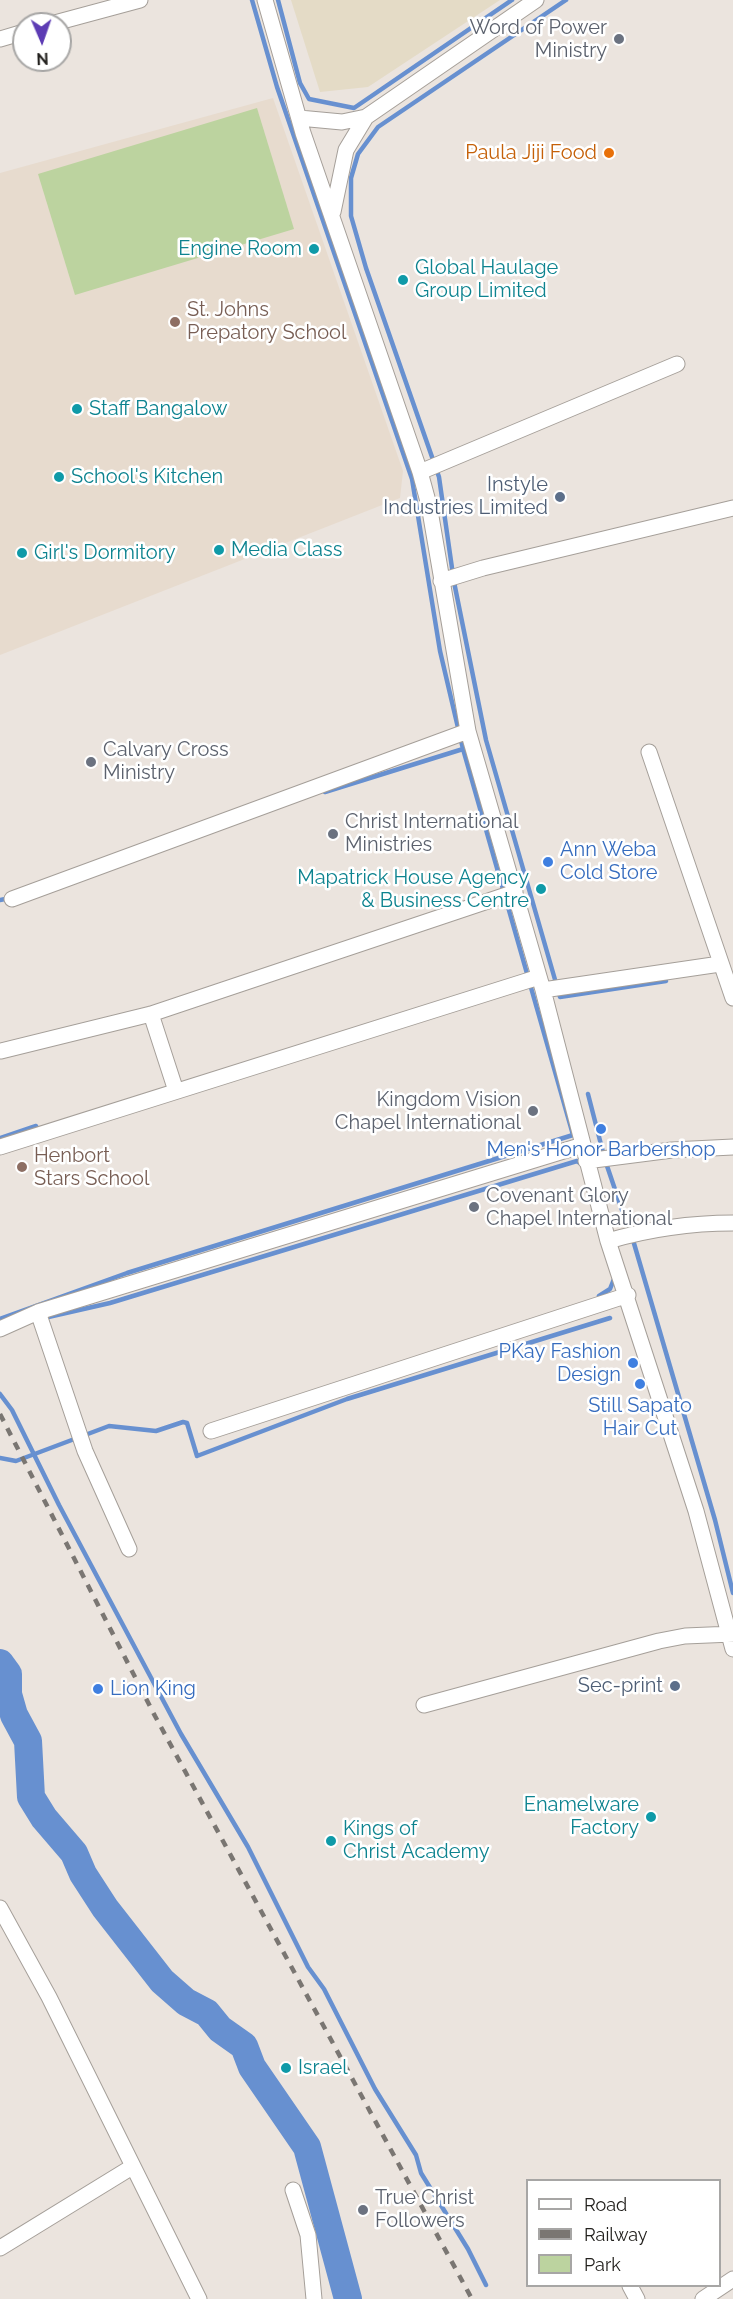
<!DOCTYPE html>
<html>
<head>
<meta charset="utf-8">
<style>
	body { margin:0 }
	#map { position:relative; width:733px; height:2299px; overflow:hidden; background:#ebe4de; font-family:Raleway,sans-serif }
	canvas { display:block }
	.legend { position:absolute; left:526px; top:2179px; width:195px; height:108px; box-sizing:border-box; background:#fff; border:2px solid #a7a6a5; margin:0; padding:8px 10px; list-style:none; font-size:18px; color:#23211e }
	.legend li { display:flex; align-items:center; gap:12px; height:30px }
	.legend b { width:30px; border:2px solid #a7a6a5 }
	.north { position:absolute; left:12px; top:12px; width:60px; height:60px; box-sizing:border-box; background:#fff; border:2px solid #a7a6a5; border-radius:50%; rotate:178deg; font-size:16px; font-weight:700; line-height:24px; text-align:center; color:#23211e }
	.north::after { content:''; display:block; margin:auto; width:21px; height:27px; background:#5d3cb4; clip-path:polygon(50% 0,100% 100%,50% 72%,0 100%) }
</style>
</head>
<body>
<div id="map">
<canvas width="733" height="2299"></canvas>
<ul class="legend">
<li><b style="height:8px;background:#fff"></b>Road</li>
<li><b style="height:8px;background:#7a7672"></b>Railway</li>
<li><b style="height:16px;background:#bcd39f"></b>Park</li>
</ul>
<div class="north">N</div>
</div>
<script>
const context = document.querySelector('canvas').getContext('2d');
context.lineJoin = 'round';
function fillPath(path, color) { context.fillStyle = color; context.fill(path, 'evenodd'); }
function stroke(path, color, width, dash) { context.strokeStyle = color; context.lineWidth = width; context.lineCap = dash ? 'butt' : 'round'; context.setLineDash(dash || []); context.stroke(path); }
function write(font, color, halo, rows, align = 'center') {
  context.font = font + ' Raleway,sans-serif'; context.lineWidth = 5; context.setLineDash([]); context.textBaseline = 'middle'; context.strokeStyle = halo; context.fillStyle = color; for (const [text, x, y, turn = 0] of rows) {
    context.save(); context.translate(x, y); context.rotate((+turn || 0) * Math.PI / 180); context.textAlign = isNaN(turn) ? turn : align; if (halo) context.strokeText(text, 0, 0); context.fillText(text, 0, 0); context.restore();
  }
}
fillPath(new Path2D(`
	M273,98L403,471L400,498L0,655V173Z`), '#e7dbce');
fillPath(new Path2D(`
	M291,0H500L368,87L320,92Z`), '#e4dbc6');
fillPath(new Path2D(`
	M257,108L294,229L75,295L38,174Z`), '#bcd39f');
stroke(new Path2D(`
	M278,0L300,83L309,99L354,108L512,0
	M566,0L378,127L358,154L351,178V216L366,268L439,477L454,582L486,740L560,997L666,981
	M325,792L463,749
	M0,900L10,898
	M588,1094L605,1160L622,1210
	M0,1138L36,1126
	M633,1240L715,1520L733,1593
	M599,1296L610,1289L614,1279
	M44,1318L110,1303L577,1161L581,1164
	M0,1319L127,1273L573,1135L463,749L440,651L412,479L277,87L252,0
	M0,1394L12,1410L59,1505L181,1734L248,1847L308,1967L324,1989L375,2089L416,2155L421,2173L468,2249L486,2285
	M0,1458L16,1461L109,1426L156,1431L183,1422L187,1423L197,1456L347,1399L610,1318`), '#6790d0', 4.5);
stroke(new Path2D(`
	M0,1663L8,1674V1694L14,1715L28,1741L31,1797L44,1818L74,1853L83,1874L105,1908L162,1981L186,2002L207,2013L220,2029L244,2046L252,2067L307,2147L348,2299`), '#6790d0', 28);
const street = new Path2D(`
	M265,0L303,133L420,472L429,505L468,731L543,990L608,1241L696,1511L733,1649
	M51,24L140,0
	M0,39L24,32
	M299,118L342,122L366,117
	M333,212L346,150L366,117L536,0
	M420,472L677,364
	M441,581L483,568L733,508
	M649,752L733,998
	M12,899L468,731
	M543,990L720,964
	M151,1014L176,1091
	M1,1051L151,1014L515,892
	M0,1147L539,977
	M586,1161L672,1150L733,1147
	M608,1241C649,1229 691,1223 733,1223
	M38,1312L85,1451L129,1549
	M0,1329L38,1312L583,1145
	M211,1431L628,1295
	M424,1705L659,1641L685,1636L733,1634
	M0,1908L49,1997L199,2299
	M293,2190L308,2235L314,2299
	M0,2248L132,2167
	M630,2286L637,2299
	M703,2299L733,2279`);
stroke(street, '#a59f99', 17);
stroke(street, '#fff', 15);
stroke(new Path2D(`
	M0,1414L155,1716L472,2299`), '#7a7672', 4.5, [8, 8]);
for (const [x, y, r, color] of [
	[619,39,6,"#6b7280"],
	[609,153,6,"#e8710a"],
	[314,249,6,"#0f9aa8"],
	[403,280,6,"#0f9aa8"],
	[175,322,6,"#8d6e63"],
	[77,409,6,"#0f9aa8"],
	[59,477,6,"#0f9aa8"],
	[560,497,6,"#5c6f8a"],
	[219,550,6,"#0f9aa8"],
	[22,553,6,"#0f9aa8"],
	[91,762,6,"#6b7280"],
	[333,834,6,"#6b7280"],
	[548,862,6,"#3f7fe0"],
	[541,889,6,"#0f9aa8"],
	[533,1111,6,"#6b7280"],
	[601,1129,6,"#3f7fe0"],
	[22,1167,6,"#8d6e63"],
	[474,1207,6,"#6b7280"],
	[633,1363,6,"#3f7fe0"],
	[640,1384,6,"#3f7fe0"],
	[675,1686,6,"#5c6f8a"],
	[98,1689,6,"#3f7fe0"],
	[651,1817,6,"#0f9aa8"],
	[331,1841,6,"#0f9aa8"],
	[286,2068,6,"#0f9aa8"],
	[363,2210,6,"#6b7280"]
]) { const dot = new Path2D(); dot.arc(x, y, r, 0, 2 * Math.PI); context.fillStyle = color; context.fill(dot); stroke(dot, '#fff', 2); }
write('20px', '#5b616d', '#fff', [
	["Word of Power",607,28,"right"],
	["Ministry",607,51,"right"],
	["Calvary Cross",103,750],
	["Ministry",103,773],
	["Christ International",345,822],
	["Ministries",345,845],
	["Kingdom Vision",521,1100,"right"],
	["Chapel International",521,1123,"right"],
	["Covenant Glory",486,1196],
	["Chapel International",486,1219],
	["True Christ",375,2198],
	["Followers",375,2221]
], 'left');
write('20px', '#c56008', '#fff', [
	["Paula Jiji Food",597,153]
], 'right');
write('20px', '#0d838f', '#fff', [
	["Engine Room",302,249,"right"],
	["Global Haulage",415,268],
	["Group Limited",415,291],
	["Staff Bangalow",89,409],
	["School's Kitchen",71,477],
	["Media Class",231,550],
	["Girl's Dormitory",34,553],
	["Mapatrick House Agency",529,878,"right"],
	["& Business Centre",529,901,"right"],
	["Enamelware",639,1805,"right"],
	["Factory",639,1828,"right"],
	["Kings of",343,1829],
	["Christ Academy",343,1852],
	["Israel",298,2068]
], 'left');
write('20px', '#785e54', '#fff', [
	["St. Johns",187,310],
	["Prepatory School",187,333],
	["Henbort",34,1156],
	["Stars School",34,1179]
], 'left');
write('20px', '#4e5e75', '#fff', [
	["Instyle",548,485],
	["Industries Limited",548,508],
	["Sec-print",663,1686]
], 'right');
write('20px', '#366cbe', '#fff', [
	["Ann Weba",560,850],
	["Cold Store",560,873],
	["Men's Honor Barbershop",601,1150,"center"],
	["PKay Fashion",621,1352,"right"],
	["Design",621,1375,"right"],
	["Still Sapato",640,1406,"center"],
	["Hair Cut",640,1429,"center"],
	["Lion King",110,1689]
], 'left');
</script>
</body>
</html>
